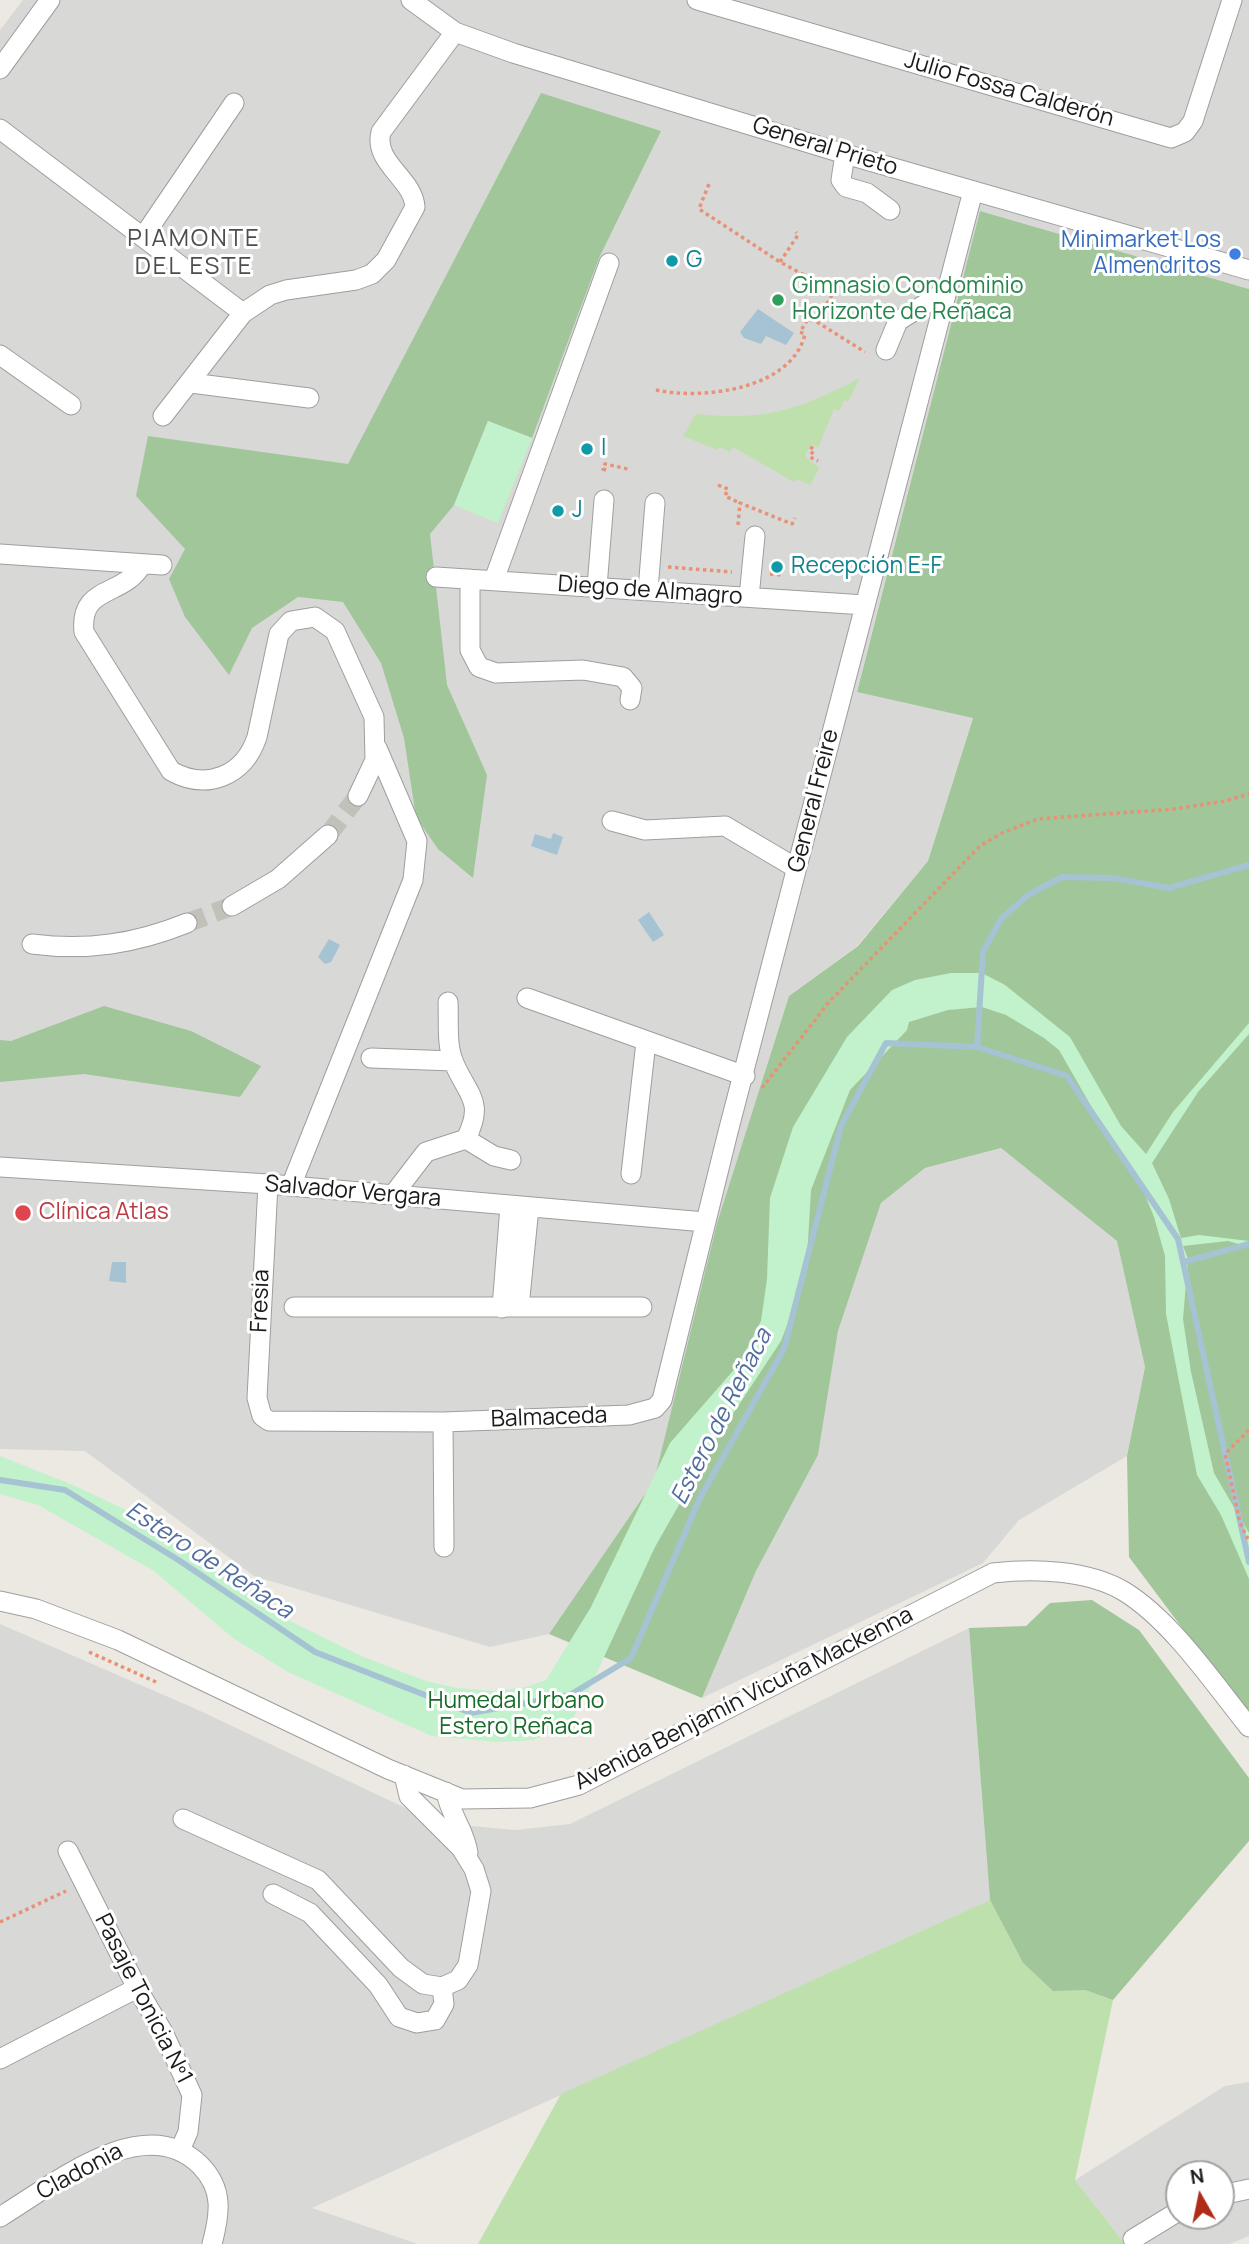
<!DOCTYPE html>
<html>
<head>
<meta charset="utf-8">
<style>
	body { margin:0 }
	#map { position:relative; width:1249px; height:2244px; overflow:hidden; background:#ebe9e1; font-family:Manrope,sans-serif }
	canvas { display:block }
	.north { position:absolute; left:1165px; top:2160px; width:70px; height:70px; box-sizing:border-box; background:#fff; border:2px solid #a3a3a3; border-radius:50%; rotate:351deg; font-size:19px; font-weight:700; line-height:28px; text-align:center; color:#1a1a1a }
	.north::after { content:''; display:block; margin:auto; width:24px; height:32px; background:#af2c16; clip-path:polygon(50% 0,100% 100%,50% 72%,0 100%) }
</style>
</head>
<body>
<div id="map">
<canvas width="1249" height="2244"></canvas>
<div class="north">N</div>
</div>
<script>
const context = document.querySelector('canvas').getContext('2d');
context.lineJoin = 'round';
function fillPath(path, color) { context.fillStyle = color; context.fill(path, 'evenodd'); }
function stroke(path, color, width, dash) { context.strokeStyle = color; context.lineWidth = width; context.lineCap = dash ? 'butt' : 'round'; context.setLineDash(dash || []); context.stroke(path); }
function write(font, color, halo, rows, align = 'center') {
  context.font = font + ' Manrope,sans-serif'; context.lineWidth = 6; context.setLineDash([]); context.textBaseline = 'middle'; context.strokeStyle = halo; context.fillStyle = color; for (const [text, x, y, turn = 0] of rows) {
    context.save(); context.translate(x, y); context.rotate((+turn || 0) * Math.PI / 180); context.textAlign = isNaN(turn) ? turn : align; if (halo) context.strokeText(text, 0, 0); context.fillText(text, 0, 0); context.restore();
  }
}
fillPath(new Path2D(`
	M23,0H1249V289L980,211L857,691L973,717L928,861L857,946L789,996L717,1223L654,1481L549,1634L490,1647L254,1576L85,1451L0,1449V30Z
	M1001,1148L1117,1240L1145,1367L1127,1456L1019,1520L983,1563L702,1698L756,1571L818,1455L838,1331L881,1203L925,1168Z
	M0,1624L196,1709L416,1813L460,1825L516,1830L570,1824L969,1628L990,1900L312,2208L418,2244H0Z
	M1249,2082V2236L1229,2244H1125L1075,2180L1225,2086ZM1179,2174H1221V2216H1179Z`), '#d8d8d7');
fillPath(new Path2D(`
	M860,378L848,402L844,400L839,411L834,409L818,448L811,444L805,456L819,468L810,485L797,479L794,482L733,447L730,452L719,447L717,450L683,436L696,414C767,421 798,410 860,378Z
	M990,1900L1023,1963L1052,1990H1085L1113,2000L1075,2180L1125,2244H478L561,2094Z`), '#bee0ac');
fillPath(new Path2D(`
	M541,93L661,131L599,258L532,438L488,421L454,505L430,534L447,685L487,775L473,878L438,849L416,817L404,738L381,663L343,602L298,597L252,628L229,675L185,617L169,579L185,549L136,496L148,436L348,464Z
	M980,211L1249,289V1717L1129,1557L1127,1456L1145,1367L1117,1241L1001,1148L925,1168L881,1203L838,1331L818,1455L756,1571L702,1698L549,1634L654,1481L717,1223L789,996L858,946L928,861L973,718L857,692Z
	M104,1006L191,1031L261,1066L240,1097L84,1074L0,1082V1040L11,1041Z
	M1092,1600L1139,1630L1249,1778V1841L1113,2000L1085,1990L1053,1991L1023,1963L990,1900L969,1628L1026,1626L1050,1603Z`), '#a1c69a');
fillPath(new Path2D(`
	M488,421L532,438L498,523L454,505Z
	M951,973H982L1005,985L1070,1037L1121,1126L1146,1154L1173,1112L1249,1023V1034L1198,1092L1152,1163L1169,1199L1181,1238L1199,1235L1249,1241V1247L1228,1241L1183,1246L1188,1259L1183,1319L1191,1372L1214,1473L1249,1533V1579L1221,1515L1197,1475L1166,1314L1165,1256L1154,1217L1136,1173L1111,1141L1059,1050L1044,1038L1006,1015L982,1007L948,1010L909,1022L907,1030L850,1090L811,1190L806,1275L781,1341L717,1438L655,1547L585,1698L568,1726L533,1740L498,1742L432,1736L288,1672L233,1638L154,1571L38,1505L0,1494V1456L73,1485L128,1511L286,1619L361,1656L426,1681L457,1688L493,1691L526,1687L546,1680L591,1607L670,1443L739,1364L761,1321L767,1279L770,1198L793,1127L847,1037L892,990L915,980Z`), '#c1f2cc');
fillPath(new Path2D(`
	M758,309L794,333L786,345L766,336L761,344L744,338L740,332Z
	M553,833L563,837L557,855L531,846L535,834L551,839Z
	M649,912L664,935L653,942L638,920Z
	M329,939L340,945L331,962L325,964L318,957Z
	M112,1262H126V1283L109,1281Z`), '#a6c3d4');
stroke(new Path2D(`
	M977,1047L983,952L1001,919L1028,895L1062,877L1113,878L1169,888L1249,865
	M1184,1262L1249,1244
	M0,1480L65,1490L180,1561L315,1652L471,1713L570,1695L631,1658L700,1498L784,1349L841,1126L886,1043L977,1047L1067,1076L1178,1239L1249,1562`), '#a6c3d4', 6);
stroke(new Path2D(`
	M328,835L358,796
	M187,923L232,906`), '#c1c0b9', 19, [19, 10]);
const minor = new Path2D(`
	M411,0L455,32L513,53L845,154L1249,270
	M697,0L1171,138L1185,132L1193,121L1232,0
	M0,69L50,0
	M0,129L243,313
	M845,154L841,180L846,187L867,193L890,210
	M143,237L234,103
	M886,350L898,321L946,291
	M0,355L71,405
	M191,383L309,398
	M163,416L243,313L270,295L286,290L356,280L372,274L386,260L415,207C413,178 373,163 381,132L455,32
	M0,554L162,565
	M142,564C124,598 79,584 84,632L171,771C207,791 244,776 257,737L279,634L291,621L315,617L335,631L374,717L375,760L358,796
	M436,577L865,605
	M470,579V650L479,667L496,673L583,670L623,677L632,688L630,700
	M494,580L609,263
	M597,587L604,500
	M648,590L655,503
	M749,597L755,536
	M612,821L645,830L725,826L796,868
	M232,906L278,879L328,835
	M32,944C87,951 135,944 187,923
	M527,998L745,1076
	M371,1058L453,1061
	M466,1139L494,1156L511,1160
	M0,1167L268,1184L705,1222
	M631,1174L646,1042
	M268,1184L257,1398L262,1416L269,1421L443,1422L629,1415L655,1408L662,1400L728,1132L973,191
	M291,1186L413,880L417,841L377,748
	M393,1195L426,1152L466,1139C485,1101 468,1096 454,1063C446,1045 449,1021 448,1002
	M294,1307H642
	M519,1307L529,1207
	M502,1308L510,1206
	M443,1422L444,1547
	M0,1601L36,1609L118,1640L388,1769L462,1799L530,1798L579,1785L993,1573C1035,1568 1089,1570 1125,1592C1173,1622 1214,1684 1249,1727
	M446,1792C450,1815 465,1830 468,1853
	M183,1819L318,1880L401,1968L423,1984L442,1987L458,1980L468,1965L481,1891L474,1869L461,1848L409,1796L404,1775
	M68,1851L137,1988L163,2032L192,2095L188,2132L180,2150
	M273,1894L310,1913L378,1985L399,2017L417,2023L435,2020L444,2004L442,1987
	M0,2059L137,1988
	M1221,2195L1249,2189
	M0,2217C53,2185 144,2109 200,2165C224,2189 220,2214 212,2244
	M1133,2239L1179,2211`);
stroke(minor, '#9e9e9e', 21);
stroke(new Path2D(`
	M780,262L798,235L796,232
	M817,322L865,352
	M656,390C701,400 792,390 805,334L800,332L808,319L817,322L834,291L780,262L699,209L709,184
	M810,447L814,449L810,457L818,461
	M606,470L603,469L605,464L628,469
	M718,485L728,489L725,496L740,503
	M738,525L740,503L792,524L795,518
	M668,567L732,572
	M770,574L783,575
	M762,1088L829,1002L980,846L1002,833L1038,819L1174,809L1225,801L1249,794
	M1249,1430L1225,1454L1240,1523L1249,1541
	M89,1652L156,1682
	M0,1922L66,1891`), '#e99174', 3.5, [3.5, 3.5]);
stroke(minor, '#fff', 19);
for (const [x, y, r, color] of [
	[1235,254,7,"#3f7fe0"],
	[672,261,7,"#0f9aa8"],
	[778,300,7,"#2e9e5b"],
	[587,449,7,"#0f9aa8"],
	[558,511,7,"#0f9aa8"],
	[777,567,7,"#0f9aa8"],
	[23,1213,9,"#e0444e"]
]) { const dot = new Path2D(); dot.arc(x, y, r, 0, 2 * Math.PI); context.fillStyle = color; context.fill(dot); stroke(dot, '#fff', 2.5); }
write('23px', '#1a1a1a', '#fff', [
	["Julio Fossa Calderón",1009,90,16],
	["General Prieto",825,147,17],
	["Diego de Almagro",650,591,4],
	["General Freire",814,801,-76],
	["Salvador Vergara",353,1192,5],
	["Fresia",261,1301,-88],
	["Balmaceda",549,1418,-2],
	["Avenida Benjamín Vicuña Mackenna",744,1699,-27],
	["Pasaje Tonicia Nº1",143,1999,63],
	["Cladonia",80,2172,-28]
]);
write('23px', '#366cbe', '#fff', [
	["Minimarket Los",1221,241],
	["Almendritos",1221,267]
], 'right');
write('23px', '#0d838f', '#fff', [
	["G",686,261],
	["I",601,449],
	["J",572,511],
	["Recepción E-F",791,567]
], 'left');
write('23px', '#27864d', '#fff', [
	["Gimnasio Condominio",792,287],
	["Horizonte de Reñaca",792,313]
], 'left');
write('23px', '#be3a42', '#fff', [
	["Clínica Atlas",39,1213]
], 'left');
write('23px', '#176a29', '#fff', [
	["Humedal Urbano",516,1702],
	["Estero Reñaca",516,1728]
]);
context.letterSpacing = '2px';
write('24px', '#4d4d4d', '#fff', [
	["PIAMONTE",194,239],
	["DEL ESTE",194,267]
]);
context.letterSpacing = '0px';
write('italic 24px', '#536e9e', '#fff', [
	["Estero de Reñaca",722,1417,-63],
	["Estero de Reñaca",209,1561,33]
]);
</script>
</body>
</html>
